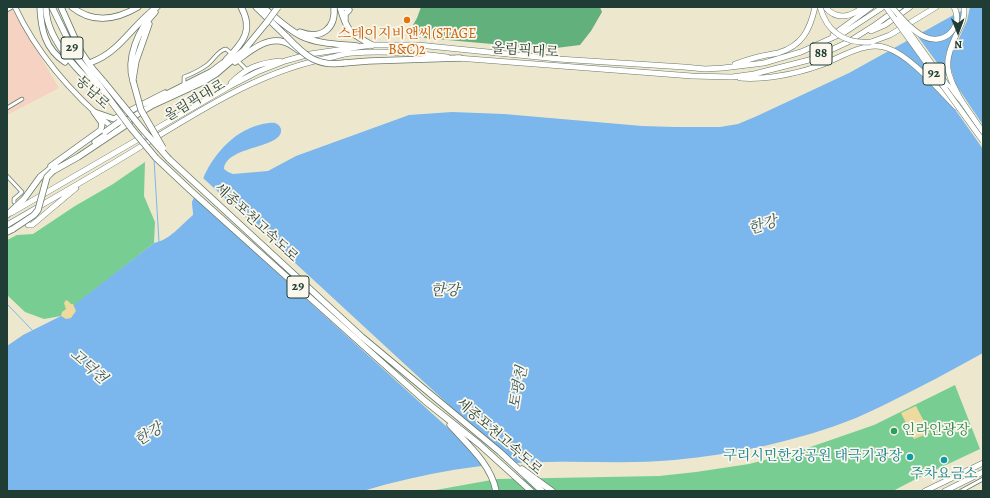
<!DOCTYPE html>
<html>
<head>
<meta charset="utf-8">
<style>
	body { margin:0 }
	#map { position:relative; width:990px; height:498px; overflow:hidden; background:#ede8cd; font-family:Alegreya,serif }
	canvas { display:block }
	.frame { position:absolute; inset:0; border:8px solid #1f3d34; pointer-events:none }
	.north { position:absolute; left:938px; top:12px; width:40px; height:40px; -webkit-text-stroke:3px #fbf7ec; paint-order:stroke; rotate:179deg; font-size:11px; font-weight:700; line-height:16px; text-align:center; color:#1f3d34 }
	.north::after { content:''; display:block; margin:auto; width:14px; height:18px; background:#1f3d34; clip-path:polygon(50% 0,100% 100%,50% 72%,0 100%) }
</style>
</head>
<body>
<div id="map">
<canvas width="990" height="498"></canvas>
<div class="frame"></div>
<div class="north">N</div>
</div>
<script>
const context = document.querySelector('canvas').getContext('2d');
context.lineJoin = 'round';
function fillPath(path, color) { context.fillStyle = color; context.fill(path, 'evenodd'); }
function stroke(path, color, width, dash) { context.strokeStyle = color; context.lineWidth = width; context.lineCap = dash ? 'butt' : 'round'; context.setLineDash(dash || []); context.stroke(path); }
function write(font, color, halo, rows, align = 'center') {
  context.font = font + ' Alegreya,"Noto Serif KR",serif'; context.lineWidth = 3.5; context.setLineDash([]); context.textBaseline = 'middle'; context.strokeStyle = halo; context.fillStyle = color; for (const [text, x, y, turn = 0] of rows) {
    context.save(); context.translate(x, y); context.rotate((+turn || 0) * Math.PI / 180); context.textAlign = isNaN(turn) ? turn : align; if (halo) context.strokeText(text, 0, 0); context.fillText(text, 0, 0); context.restore();
  }
}
fillPath(new Path2D(`
	M7,7H11L59,88L7,115Z`), '#f5d2c2');
fillPath(new Path2D(`
	M145,162L144,196L155,222L154,243L75,305L76,311L71,319H66L61,316L44,319L25,312L7,295V240L17,235L33,234L75,206L113,184Z
	M955,385L980,449L914,480L893,491H430L497,479L659,476L696,472L749,464L796,452L874,425Z`), '#78ce92');
fillPath(new Path2D(`
	M421,7H600L602,12L591,31L580,45L548,49L414,37L412,27L417,18Z`), '#62b17c');
fillPath(new Path2D(`
	M66,300L68,301L71,304H73L76,311L71,319H66L61,316L62,312L66,309L64,303Z
	M916,406L930,433L914,439L901,413Z`), '#eeda9e');
fillPath(new Path2D(`
	M968,7H983V353C952,370 921,387 888,403C878,408 867,413 856,418C798,441 736,454 674,460C632,464 590,461 548,462C485,462 423,473 363,491H7V346L23,335L61,316L66,319L71,318L76,311L74,305L154,243C170,240 181,225 193,215C193,211 192,206 192,202C193,198 198,193 200,189C202,183 203,177 206,172C219,147 241,126 269,123C274,122 279,123 281,129C284,149 226,145 224,169L228,172L233,174L268,171L296,156L409,115L452,112L504,114L642,126L675,127H720L738,124L757,116L849,73Z`), '#7bb6ec');
fillPath(new Path2D(`
	M964,7H970L967,21L951,56V69L956,85L983,125V149L952,105L897,50L908,57L938,84L906,39L916,34L949,79L945,62L946,53L959,25Z
	M202,177L502,454L516,465L484,467L476,456L459,438L193,196Z`), '#ede8cd');
stroke(new Path2D(`
	M154,159L159,242
	M7,304L33,331`), '#7bb6ec', 1);
const minor = new Path2D(`
	M7,10L12,7
	M237,60L247,70
	M184,85V77C192,74 200,70 207,65C214,60 218,50 226,49L232,54
	M7,108L22,99
	M7,176L22,192L14,199V202
	M961,491L983,479`);
const secondary = new Path2D(`
	M15,7C38,56 73,95 114,129`);
const primary = new Path2D(`
	M947,85L961,100L983,132`);
const trunk = new Path2D(`
	M825,7C837,21 851,17 863,7
	M871,31L885,25L910,7
	M833,35L871,7
	M871,42L890,35L936,7
	M457,58L692,76L732,77L754,74L809,60L848,42L875,25L900,7
	M735,64C744,61 753,58 762,56C767,55 773,54 778,53C802,46 810,30 815,7
	M740,78C764,80 796,74 818,66C839,59 864,40 887,48C911,56 938,89 956,107
	M231,83C246,68 259,63 280,61
	M961,100C945,70 943,64 957,33C962,24 965,17 964,7
	M11,213L230,86L257,72L285,61L310,54L372,45H418L558,59L684,67L705,69L723,68L764,63L801,52L845,32L883,7
	M27,222L28,225H32L76,188
	M7,225C52,199 96,174 140,147C201,110 261,70 333,57C340,55 347,53 353,53C385,50 416,53 447,57
	M925,491L983,463
	M945,491L983,472`);
const motorway = new Path2D(`
	M40,7C41,29 45,49 65,62
	M52,7L77,58L99,85
	M61,7L81,52L92,68L104,82
	M72,7C93,24 116,20 138,7
	M256,7L287,37
	M263,7C275,17 287,29 301,36C318,44 338,44 357,46
	M340,7C347,32 350,33 372,45
	M345,7L349,10L345,14V20
	M46,9C47,43 85,78 109,100
	M300,32C321,40 336,29 334,7
	M226,60C243,43 254,30 241,7
	M92,62C120,52 133,24 157,7
	M235,62C248,53 266,36 284,42C289,43 294,47 298,50
	M344,63L369,61L460,58
	M133,79L136,61L149,24
	M133,81C126,58 138,30 155,12
	M163,96L211,72L223,63
	M121,124L153,105L203,82L216,74L244,50L267,22
	M95,142L107,134
	M156,158L190,190L425,401L479,444L531,491
	M169,159L362,337L500,452L542,491
	M51,166L101,130L102,123L94,112L114,119L165,93
	M53,171L78,157L129,123
	M7,215L24,199L40,177L55,165
	M7,232L13,229
	M450,425C467,444 491,464 496,491
	M522,469L552,491`);
stroke(minor, '#67796a', 4.5);
stroke(secondary, '#67796a', 6);
stroke(primary, '#67796a', 6);
stroke(trunk, '#67796a', 6);
stroke(motorway, '#67796a', 7);
stroke(minor, '#fff', 3);
stroke(secondary, '#fff', 4.5);
stroke(primary, '#fff', 5);
stroke(trunk, '#fff', 5);
stroke(motorway, '#fff', 5.5);
const primaryBridge = new Path2D(`
	M886,7L983,141
	M899,18L947,85`);
const trunkBridge = new Path2D(`
	M820,7C827,32 845,44 871,42
	M892,7C901,18 912,31 925,37C945,46 964,26 954,7`);
const motorwayBridge = new Path2D(`
	M267,22L278,7
	M287,37C305,56 317,67 344,63
	M133,81L141,110L163,148
	M104,82L144,131L169,159
	M99,85L131,128L156,158
	M105,132L119,122
	M13,229L34,215L38,210L47,177L53,171`);
stroke(primaryBridge, '#67796a', 6, []);
stroke(trunkBridge, '#67796a', 6, []);
stroke(motorwayBridge, '#67796a', 7, []);
stroke(primaryBridge, '#fff', 5);
stroke(trunkBridge, '#fff', 5);
stroke(motorwayBridge, '#fff', 5.5);
for (const [x, y, r, color] of [
	[407,20,4,"#e8710a"],
	[894,431,4,"#2e9e5b"],
	[910,457,4,"#0f9aa8"],
	[944,460,4,"#0f9aa8"]
]) { const dot = new Path2D(); dot.arc(x, y, r, 0, 2 * Math.PI); context.fillStyle = color; context.fill(dot); stroke(dot, '#fbf7ec', 1.5); }
for (const [x, y, w] of [
	[72,48,22],
	[821,54,22],
	[934,74,22],
	[298,287,22]
]) { const box = new Path2D(); box.roundRect(x - w / 2, y - 11, w, 22, 3); context.fillStyle = '#fbf7ec'; context.fill(box); stroke(box, '#1f3d34', 1); }
write('bold 13px', '#1f3d34', null, [
	["29",72,48],
	["88",821,54],
	["92",934,74],
	["29",298,287]
]);
write('14px', '#c56008', '#fbf7ec', [
	["스테이지비앤씨(STAGE",407,35],
	["B&C)2",407,51]
]);
write('14px', '#1f3d34', '#fbf7ec', [
	["올림픽대로",525,51,4],
	["동남로",92,93,44],
	["올림픽대로",195,101,-30],
	["세종포천고속도로",256,223,43],
	["세종포천고속도로",499,437,41]
]);
write('14px', '#27864d', '#fbf7ec', [
	["인라인광장",902,431]
], 'left');
write('14px', '#0d838f', '#fbf7ec', [
	["구리시민한강공원 태극기광장",902,457],
	["주차요금소",944,475,"center"]
], 'right');
write('italic 15px', '#365b62', '#fbf7ec', [
	["한강",763,226,-18],
	["한강",445,291],
	["고덕천",88,367,42],
	["토평천",519,388,-79],
	["한강",149,435,-31]
]);
</script>
</body>
</html>
